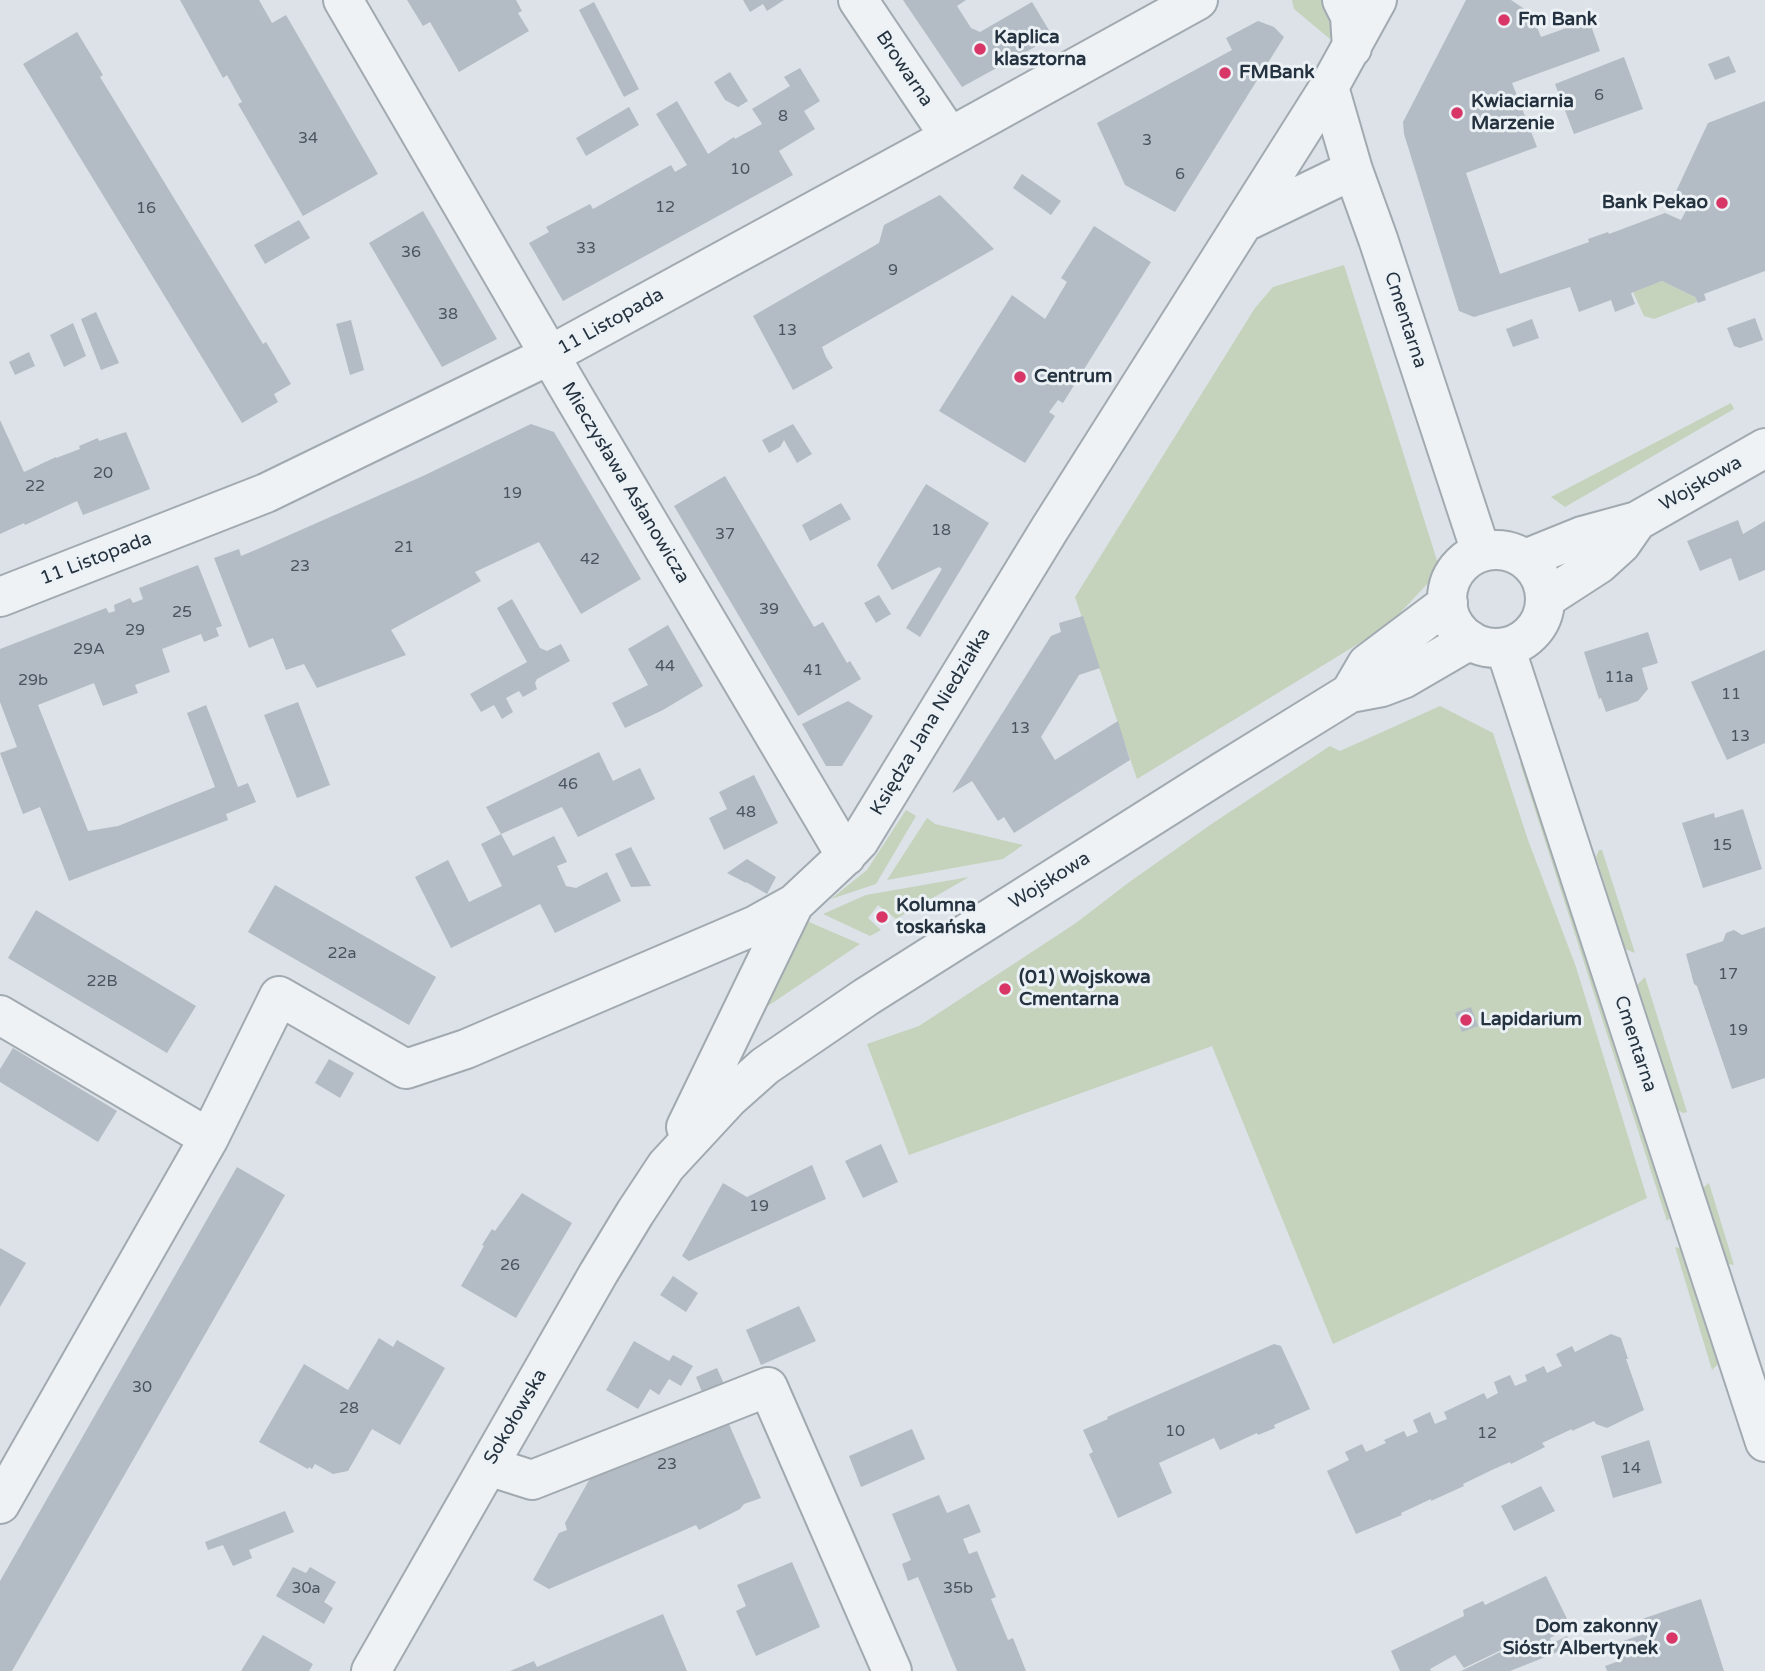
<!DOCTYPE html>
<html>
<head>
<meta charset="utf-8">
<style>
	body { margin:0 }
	canvas { display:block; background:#dce2e7 }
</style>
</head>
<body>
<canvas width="1765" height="1671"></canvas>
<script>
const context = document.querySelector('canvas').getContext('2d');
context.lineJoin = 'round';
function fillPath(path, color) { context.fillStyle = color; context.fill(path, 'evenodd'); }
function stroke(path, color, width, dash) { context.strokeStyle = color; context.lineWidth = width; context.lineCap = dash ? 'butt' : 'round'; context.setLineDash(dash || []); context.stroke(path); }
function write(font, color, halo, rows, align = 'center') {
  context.font = font + ' "Varela Round",sans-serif'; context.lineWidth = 6; context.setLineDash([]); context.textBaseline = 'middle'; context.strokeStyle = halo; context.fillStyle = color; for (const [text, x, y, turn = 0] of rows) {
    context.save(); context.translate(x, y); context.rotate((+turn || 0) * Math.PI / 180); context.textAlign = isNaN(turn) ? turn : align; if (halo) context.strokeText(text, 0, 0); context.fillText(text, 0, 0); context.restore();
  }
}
fillPath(new Path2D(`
	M1292,0H1330L1335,24L1330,39L1294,9Z
	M1344,265L1440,570L1389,625L1137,779L1075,597L1255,308L1273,287Z
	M1662,281L1695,297L1697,302L1654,319L1644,316L1633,292Z
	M1731,403L1734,409L1565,507L1551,497Z
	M1440,706L1493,733L1528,840L1576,967L1647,1198L1333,1344L1212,1046L909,1155L867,1044L919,1026L1076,923L1128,883L1213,823L1330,746L1340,751Z
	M1527,756L1674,1214L1667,1221L1520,763Z
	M906,810L916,816L876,884L831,899L867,870Z
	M927,818L935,824L1023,845L1003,859L887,880Z
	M1599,850H1602L1635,953L1625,949L1596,857Z
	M969,877L896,919L878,905L868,918L881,930L870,936L823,914L866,895Z
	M804,922H809L860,944L753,1016Z
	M1645,977L1687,1112L1683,1113L1676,1109L1637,985Z
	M1709,1183L1734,1265L1724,1263L1702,1192L1704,1187Z
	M1675,1247L1684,1249L1720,1362L1712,1370Z`), '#c5d2bc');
fillPath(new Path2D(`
	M180,0H259L272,23L286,15L378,174L303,216L238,104L242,102L227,75L223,78Z
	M407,0H516L522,11L518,13L529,31L459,72L430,22L423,26Z
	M743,0H784L767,11L763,4L750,12Z
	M903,0H966L957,6L971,28L980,32L1032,2L1053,37L962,87Z
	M1466,0H1511L1529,12L1535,22L1541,37L1589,20L1600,51L1512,83L1537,147L1466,173L1500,274L1589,242L1588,239L1608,232L1609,234L1665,213L1681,220L1688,207L1672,200L1708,123L1765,101V271L1704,294L1706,300L1698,303L1695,297L1662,281L1631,293L1635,304L1615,312L1611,300L1579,312L1570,287L1474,317L1459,311L1404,134L1403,122Z
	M594,2L639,89L624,97L579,10Z
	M1258,21L1274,27L1284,37L1175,212L1125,185L1097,123L1232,50L1226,38Z
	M77,32L103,75L100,77L263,344L266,342L291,384L274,394L278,402L242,423L23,64Z
	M1729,56L1736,72L1715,80L1708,64Z
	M1624,57L1643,109L1574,134L1555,84Z
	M800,68L820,101L804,111L815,129L779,151L793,175L563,301L529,243L549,232L546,227L590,204L593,209L671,165L675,172L687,165L656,114L677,101L708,154L734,137L735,139L762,124L752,109L790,86L784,77Z
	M730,72L748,101L738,107L725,100L714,82Z
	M629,107L639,125L586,156L576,138Z
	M1022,174L1061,201L1051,215L1013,188Z
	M940,195L994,249L822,347L826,357L833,368L793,390L753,316L879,243L884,225Z
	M423,211L497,339L442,367L369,243Z
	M299,220L310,238L265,264L254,245Z
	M1094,226L1151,262L1063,403L1058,400L1049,412L1055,416L1025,463L939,411L1012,295L1045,319L1067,282L1061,278Z
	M96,312L119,363L101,370L81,319Z
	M1755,318L1763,340L1740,348L1734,346L1727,328Z
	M1532,319L1539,338L1513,347L1506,329Z
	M351,320L364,370L350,375L336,324Z
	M73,323L86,356L64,367L50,335Z
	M29,352L35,366L15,375L9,362Z
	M0,420L24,472L56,457V458L80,449L79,446L98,438L99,441L126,432L150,489L83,515L77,501L25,525L24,523L0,534Z
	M531,424L554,432L641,579L581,614L539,542L475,572L481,581L391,630L406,655L317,688L304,664L286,670L273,638L249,648L214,558L239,549L241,556L260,548L423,476Z
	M793,424L812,454L797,463L784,440L780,447L769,453L762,440Z
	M725,476L814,627L823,622L847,663L850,661L861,679L798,716L674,506Z
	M926,484L989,523L920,637L906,628L942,569L939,567L892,590L877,565Z
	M841,503L851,519L810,541L802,525Z
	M1738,520L1743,534L1765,521V570L1739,581L1731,558L1700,571L1687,541Z
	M198,565L222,626L216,628L219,636L204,642L201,634L162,649L170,672L135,685L138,693L103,706L94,683L38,705L88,831L118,826L215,787L187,713L206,705L238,787L248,783L256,802L226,814L228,820L69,881L40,807L23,814L0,753L17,747L0,702V649L106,608L109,613L115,611L114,605L130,598L133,603L143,599L139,588Z
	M879,595L891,614L876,623L864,603Z
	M512,599L540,648L547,651L561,644L570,661L537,679L535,683L537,689L523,697L519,691L506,698L513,712L502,719L494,705L481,712L470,694L527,662L497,608Z
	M1083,616L1100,668L1079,675L1041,737L1055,760L1118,721L1130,760L1014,833L1004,817L998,821L972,781L952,793L1051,636L1061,632L1059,623Z
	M668,625L703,686L663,710L625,728L612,703L648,685L628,649Z
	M1648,632L1658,663L1642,668L1648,689L1638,701L1606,712L1601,698L1599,699L1584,652Z
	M1765,650V743L1727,760L1691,682Z
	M848,701L873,716L842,766H826L802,724Z
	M298,702L330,785L297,798L264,715Z
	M599,752L613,781L640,768L655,799L578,837L562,807L501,834L513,856L554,836L567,862L557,866L566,886L576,888L607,872L621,901L555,933L540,904L451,948L415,877L448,860L469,902L502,886L481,844L501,834L486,807Z
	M754,775L778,823L724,850L709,818L727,809L719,792Z
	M1743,809L1762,869L1703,888L1682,823L1714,813L1715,818Z
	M631,847L651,886L631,887L615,854Z
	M747,859L776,877L767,894L746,882V883L727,873Z
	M275,885L436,977L409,1025L248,932Z
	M36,910L196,1006L167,1053L8,958Z
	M1765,927V1078L1732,1089L1697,986L1694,984L1686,954L1723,941L1726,933L1734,930L1742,935Z
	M1471,1007L1478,1026L1462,1032L1455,1013Z
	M13,1048L117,1111L98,1142L0,1082V1069Z
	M329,1059L354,1073L340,1098L315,1083Z
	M881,1144L898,1182L863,1198L845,1161Z
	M812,1165L826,1199L689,1261L682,1256L723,1183L747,1197Z
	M237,1167L285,1195L12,1671H0V1581Z
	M522,1193L572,1223L516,1318L461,1286L484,1246L482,1245L492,1229L495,1231Z
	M0,1248L26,1263L0,1307Z
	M673,1276L698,1293L686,1312L660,1295Z
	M799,1306L816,1341L761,1365L746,1330Z
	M1611,1334L1621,1338L1628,1359H1626L1644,1410L1607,1428L1596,1424L1594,1421L1572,1431V1429L1542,1443L1545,1447L1511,1464L1510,1462L1494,1469L1463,1484L1464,1486L1431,1501V1499L1401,1513L1402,1515L1356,1534L1327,1471L1349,1460L1345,1452L1362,1444L1366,1452L1386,1443L1384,1440L1404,1431L1407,1437L1418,1432L1413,1420L1430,1412L1435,1424L1447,1419L1444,1412L1484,1393L1487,1399L1498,1393L1494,1382L1510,1375L1515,1386L1527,1381L1525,1375L1544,1366L1547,1373L1562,1366L1556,1354L1572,1346L1575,1352Z
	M379,1338L393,1347L397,1340L445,1368L400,1445L372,1429L348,1471L333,1474L315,1464L312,1469L309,1467L308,1469L259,1442L304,1364L348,1390Z
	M634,1341L669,1361L673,1355L693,1366L681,1386L669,1379L659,1395L650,1389L638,1409L606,1390Z
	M1274,1344L1281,1346L1310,1409L1274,1425L1275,1428L1258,1435L1257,1433L1220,1450L1214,1438L1159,1463L1172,1493L1118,1518L1089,1454L1093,1452L1083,1430L1108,1419L1107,1417Z
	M717,1368L724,1384L702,1392L696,1377Z
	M725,1415L761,1498L744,1504L740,1509L699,1530L696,1525L549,1589L533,1580L559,1533L567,1530L565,1523L593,1473Z
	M912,1429L925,1459L861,1487L849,1456Z
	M1649,1440L1662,1483L1613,1498L1601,1456Z
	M1541,1486L1555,1511L1514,1531L1501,1506Z
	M939,1495L947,1513L969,1504L981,1532L963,1539L969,1554L977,1551L996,1597L991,1599L1008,1640L1013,1638L1026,1671H957L918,1577L908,1581L902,1564L911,1560L892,1514Z
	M285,1511L294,1532L249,1550L252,1558L233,1566L223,1545L208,1550L205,1542Z
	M792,1562L820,1627L756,1656L736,1611L746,1606L737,1585Z
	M293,1567L306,1573L310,1567L336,1582L324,1602L333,1608L324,1624L276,1596Z
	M1546,1576L1571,1627L1550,1638L1551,1643L1531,1651L1526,1638L1464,1668L1455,1655L1430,1669L1431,1671H1400L1391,1651L1464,1616L1463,1610L1483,1601L1485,1605Z
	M1701,1599L1724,1671H1607L1605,1666L1622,1660L1617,1643L1647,1633L1642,1619Z
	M663,1614L687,1671H510L534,1661L537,1667Z
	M263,1635L313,1664L309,1671H241Z
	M1567,1636L1571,1645L1553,1654L1510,1671H1461L1525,1640L1531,1654Z`), '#b3bcc4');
const minor = new Path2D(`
	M343,0L574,397L846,856
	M858,0L950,137
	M1342,0L1350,16L1352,48
	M1329,87L1353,170L1378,239L1481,552
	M1243,223L1353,170
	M1447 599a49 49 0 1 1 98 0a49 49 0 1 1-98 0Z
	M1525,559L1582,536L1637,521L1765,448
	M0,597L266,493L550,355L950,137L1198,0
	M1545,599L1599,564L1621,544L1637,521
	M1505,647L1765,1442
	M1350,693L1367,664L1448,603
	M0,1015L209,1138
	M686,1127L794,904
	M488,1466L532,1480L768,1387L892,1671
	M0,1504L209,1138L279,996L406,1069L466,1049L756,925L794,904L841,860L859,841L1049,530L1329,87L1377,0
	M371,1671L598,1274L635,1213L666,1166L729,1098L765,1066L866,997L1222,772L1350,693L1382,687L1403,679L1470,640`);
stroke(minor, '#a1aab1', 42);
stroke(minor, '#eff2f5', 38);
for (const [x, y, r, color] of [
	[1504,20,7,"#d73667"],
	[980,49,7,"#d73667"],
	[1225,73,7,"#d73667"],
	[1457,113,7,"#d73667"],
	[1722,203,7,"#d73667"],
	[1020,377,7,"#d73667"],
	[882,917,7,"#d73667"],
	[1005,989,7,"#d73667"],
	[1466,1020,7,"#d73667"],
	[1672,1638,7,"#d73667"]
]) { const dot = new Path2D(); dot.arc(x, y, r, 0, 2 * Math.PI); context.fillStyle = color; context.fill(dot); stroke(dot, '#ebf1f5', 2.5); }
write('16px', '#485460', null, [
	["6",1599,96],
	["8",783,117],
	["34",308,139],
	["3",1147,141],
	["10",740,170],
	["6",1180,175],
	["12",665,208],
	["16",146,209],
	["33",586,249],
	["36",411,253],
	["9",893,271],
	["38",448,315],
	["13",787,331],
	["20",103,474],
	["22",35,487],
	["19",512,494],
	["18",941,531],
	["37",725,535],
	["21",404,548],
	["42",590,560],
	["23",300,567],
	["39",769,610],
	["25",182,613],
	["29",135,631],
	["29A",89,650],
	["44",665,667],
	["41",813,671],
	["11a",1619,678],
	["29b",33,681],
	["11",1731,695],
	["13",1020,729],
	["13",1740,737],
	["46",568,785],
	["48",746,813],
	["15",1722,846],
	["22a",342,954],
	["17",1728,975],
	["22B",102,982],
	["19",1738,1031],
	["19",759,1207],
	["26",510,1266],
	["30",142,1388],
	["28",349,1409],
	["10",1175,1432],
	["12",1487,1434],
	["23",667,1465],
	["14",1631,1469],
	["30a",306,1589],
	["35b",958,1589]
]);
write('bold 19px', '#25323f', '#ebf1f5', [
	["Fm Bank",1518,20],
	["Kaplica",994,38],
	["klasztorna",994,60],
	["FMBank",1239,73],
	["Kwiaciarnia",1471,102],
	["Marzenie",1471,124],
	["Bank Pekao",1708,203,"right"],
	["Centrum",1034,377],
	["Kolumna",896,906],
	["toskańska",896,928],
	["(01) Wojskowa",1019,978],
	["Cmentarna",1019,1000],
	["Lapidarium",1480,1020],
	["Dom zakonny",1658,1627,"right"],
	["Sióstr Albertynek",1658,1649,"right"]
], 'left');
write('19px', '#25323f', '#ebf1f5', [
	["Browarna",904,69,56],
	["Cmentarna",1405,320,72],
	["11 Listopada",611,322,-29],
	["Mieczysława Asłanowicza",625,483,59],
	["Wojskowa",1701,484,-30],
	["11 Listopada",96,559,-21],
	["Księdza Jana Niedziałka",931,722,-59],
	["Wojskowa",1050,881,-32],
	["Cmentarna",1635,1044,72],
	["Sokołowska",516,1417,-60]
]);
</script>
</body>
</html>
